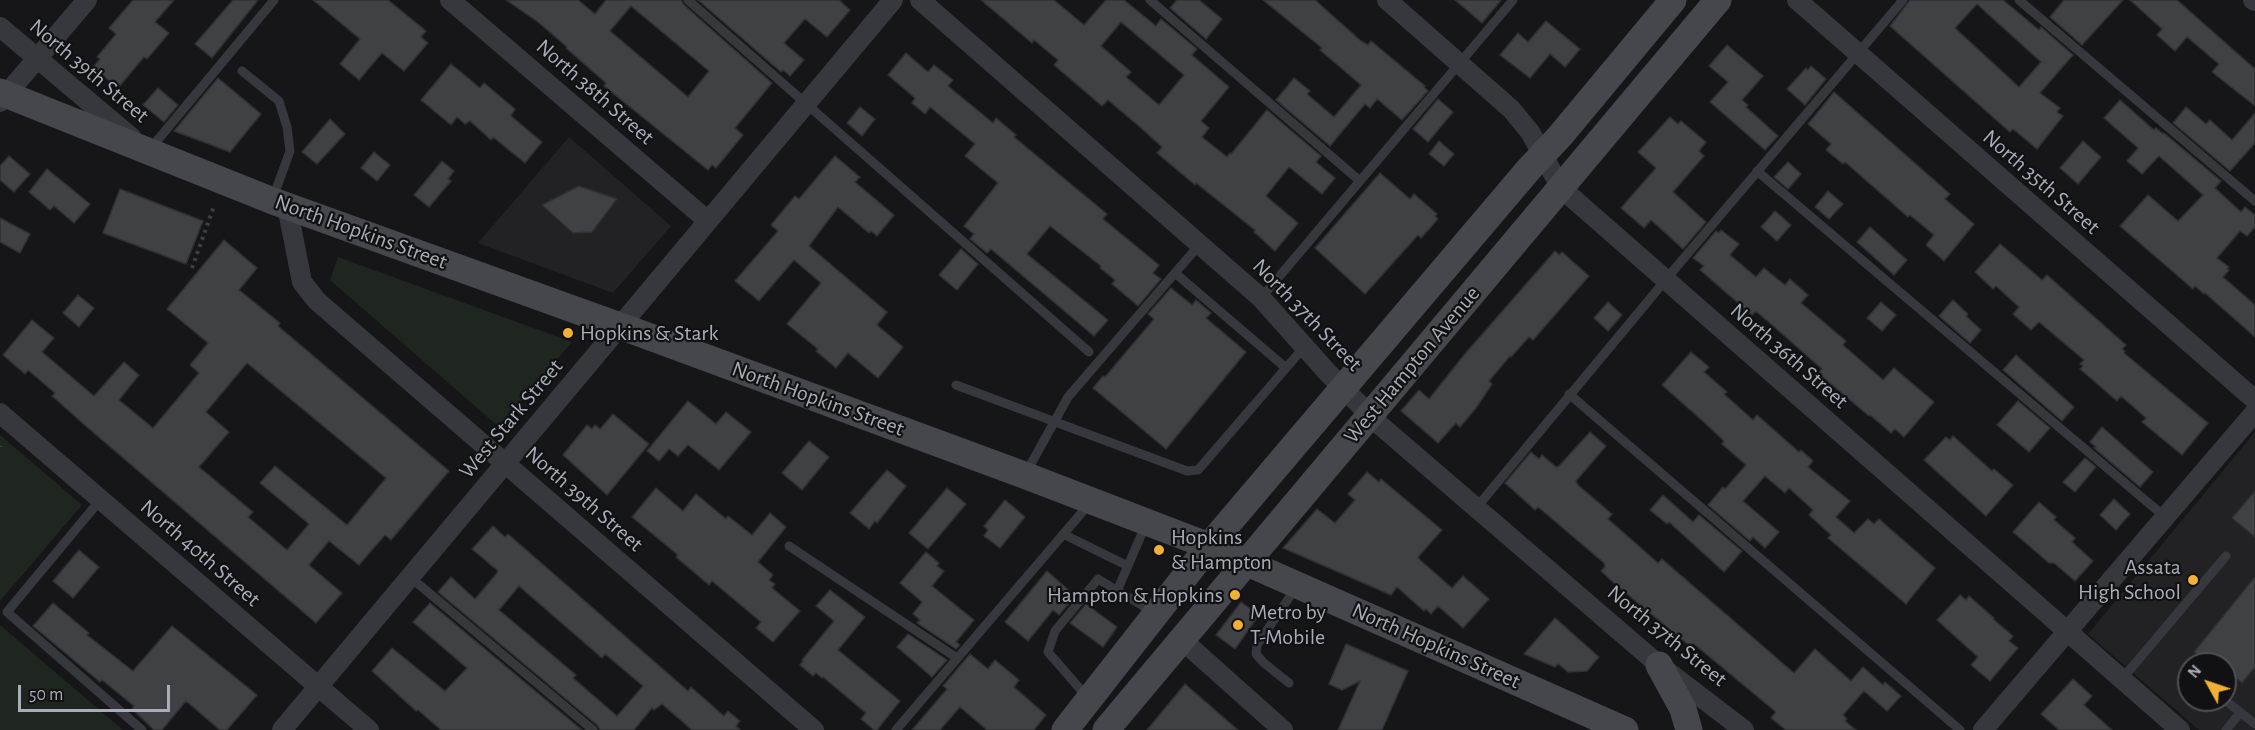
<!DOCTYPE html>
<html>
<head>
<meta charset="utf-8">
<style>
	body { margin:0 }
	#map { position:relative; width:2255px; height:730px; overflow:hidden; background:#161618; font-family:"Alegreya Sans",sans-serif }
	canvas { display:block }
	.north { position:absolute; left:2177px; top:652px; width:60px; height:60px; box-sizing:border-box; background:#111113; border:2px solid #4d4f55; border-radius:50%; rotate:310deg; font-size:16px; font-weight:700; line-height:24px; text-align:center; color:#a8adb8 }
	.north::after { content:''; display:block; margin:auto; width:21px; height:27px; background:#f2b134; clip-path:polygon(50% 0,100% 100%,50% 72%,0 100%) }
	.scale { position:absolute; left:18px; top:685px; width:152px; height:27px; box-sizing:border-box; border:3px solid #a8adb8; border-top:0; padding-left:8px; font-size:18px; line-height:21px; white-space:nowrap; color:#a8adb8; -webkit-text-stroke:4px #111113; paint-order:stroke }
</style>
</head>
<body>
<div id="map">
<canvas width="2255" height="730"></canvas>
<div class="north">N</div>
<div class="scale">50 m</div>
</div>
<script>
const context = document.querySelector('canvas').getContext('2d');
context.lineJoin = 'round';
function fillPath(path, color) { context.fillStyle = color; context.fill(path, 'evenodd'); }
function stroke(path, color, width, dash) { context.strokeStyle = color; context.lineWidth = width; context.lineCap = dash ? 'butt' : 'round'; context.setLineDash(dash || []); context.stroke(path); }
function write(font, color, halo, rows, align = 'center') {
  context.font = font + ' "Alegreya Sans",sans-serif'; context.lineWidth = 4.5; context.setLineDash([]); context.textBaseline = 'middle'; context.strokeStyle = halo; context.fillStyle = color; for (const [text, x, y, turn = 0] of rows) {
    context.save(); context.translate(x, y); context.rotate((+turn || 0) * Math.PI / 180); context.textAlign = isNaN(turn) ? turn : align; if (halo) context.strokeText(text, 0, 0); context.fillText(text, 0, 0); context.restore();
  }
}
fillPath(new Path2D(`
	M569,137L671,226L613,293L478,243Z
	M2255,432V730H2199L2088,634ZM2189,664H2225V700H2189Z`), '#222225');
fillPath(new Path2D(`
	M338,257L572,342L499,427L330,280Z
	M0,435L82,505L0,601Z
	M0,625L123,730H0Z`), '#1e261f');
const building = new Path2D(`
	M133,0H174L155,22L169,33L147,59L144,57L118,88L93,67L100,59L97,57L116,34L109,28Z
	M233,0H258L212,58L195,44Z
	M313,0H388L426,31L421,37L428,43L404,71L382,53L359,80L340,64L360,39Z
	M506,0H578L595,14L606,0H681L684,5L772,83L735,128L743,135L716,168L712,165L708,170L604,86L606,83L566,48L567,47L538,22ZM631,6L709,71L688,97L610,31Z
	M698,0H839L850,10L827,37L805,19L784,43L804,60L790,76L783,70L781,72Z
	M981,0H1054L1084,25L1106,0H1124L1156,26L1161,19L1197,49L1192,55L1229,87L1201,121L1209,128L1202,137L1227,157L1230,153L1231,154L1267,110L1321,156L1316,162L1335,178L1322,194L1289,167L1266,196L1298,223L1275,251L1254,232L1255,230L1196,183L1195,185L1157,153L1162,147L1140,127L1108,100L1102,106L1054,65L1058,60L1034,40L1032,43ZM1121,22L1184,75L1159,105L1126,77L1131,72L1101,46Z
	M1177,0H1199L1222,19L1206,39L1170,8Z
	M1263,0H1315L1361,41L1368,45L1371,41L1425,86L1424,87L1428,91L1402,120L1377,99L1370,108L1365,104L1330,146L1276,100L1294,78L1310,91L1307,94L1334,117L1361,85L1320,50L1322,48Z
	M1455,0H1501L1482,23Z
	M1910,0H2003L2039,30L2041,27L2073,55L2040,93L2060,108L2057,112L2063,116L2037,149L2013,129L2010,132L2003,126L1890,26ZM1977,4L2041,62L2019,87L1955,28Z
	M2064,0H2123L2082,45L2050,17Z
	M2130,0H2177L2255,69V106L2212,72L2219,64L2187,37L2175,51L2157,35L2162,29Z
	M1546,21L1580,49L1565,67L1550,54L1530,78L1500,55L1518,33L1528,42Z
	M1727,45L1763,76L1742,100L1748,105L1746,107L1778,136L1765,150L1710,102L1728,82L1709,66Z
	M906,53L928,72L934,65L953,80L948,86L993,123L996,118L1016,135L1014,137L1107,214L1103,219L1159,265L1153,273L1161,279L1138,306L1112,284L1115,280L1100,268L1101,266L1050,226L1027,254L1108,320L1094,336L991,249L987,253L970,239L974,234L964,226L998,183L965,156L975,144L930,107L925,114L912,103L915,98L888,75Z
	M451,64L480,88L484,83L515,109L511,116L542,142L525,163L493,137L491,140L470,121L465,124L457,117L451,125L421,100Z
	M1811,66L1826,79L1805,105L1787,89L1806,68L1808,70Z
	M218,78L261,114L230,152L174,131Z
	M158,88L178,105L164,122L143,105Z
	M1834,92L1950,194L1945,199L1974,224L1944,261L1926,245L1934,235L1910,215L1908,217L1845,162L1843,164L1826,150L1831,144L1808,124Z
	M1438,99L1453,112L1428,142L1413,129Z
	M2120,100L2154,130L2156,128L2163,134L2164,133L2221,181L2215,188L2241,212L2245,207L2255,215V227L2247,236L2240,231L2217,258L2229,267L2227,269L2229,270L2223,277L2255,305V337L2205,293L2204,294L2195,286L2193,289L2120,226L2148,195L2178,221L2203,195L2159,156L2142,174L2127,161L2138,148L2104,118Z
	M860,107L875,119L862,136L847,123Z
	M2186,107L2206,124L2210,120L2232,140L2255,113V143L2230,171L2173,123Z
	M1670,117L1678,124L1681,121L1706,142L1699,151L1704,156L1673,192L1706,222L1683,249L1651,220L1644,228L1621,208L1656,168L1638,152Z
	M330,119L345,134L317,164L302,152Z
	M1439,141L1454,154L1444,166L1429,154Z
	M2083,141L2101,157L2078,184L2060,168Z
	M374,152L390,165L377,181L361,168Z
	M9,156L30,174L14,192L0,180V166Z
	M835,156L860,177L855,182L894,215L877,236L871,231L869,233L838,207L809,246L887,312L877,325L903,347L878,378L848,353L836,368L816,351L818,349L787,324L821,283L794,260L759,301L735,281L778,231L771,225L795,196L799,199Z
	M442,161L454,171L448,179L451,181L429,207L414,195Z
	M1788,162L1801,174L1788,189L1774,177Z
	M47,169L90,204L74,223L54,206L50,210L29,192Z
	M1380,173L1410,199L1414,194L1437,214L1435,216L1438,219L1421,238L1418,235L1365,294L1315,248Z
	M579,186L617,199L592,232L573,233L542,205Z
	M120,189L203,221L186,264L103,233Z
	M1828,191L1843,204L1829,219L1815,207Z
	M1775,211L1791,225L1777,241L1761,227Z
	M0,218L30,234L20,253L0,242Z
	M1870,227L1907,260L1894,275L1857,242Z
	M1721,230L1739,244L1730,255L1756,277L1764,268L1785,285L1790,279L1808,295L1801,303L1846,341L1843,345L1883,380L1894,368L1934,402L1904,437L1895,429L1891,433L1870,415L1869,416L1818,373L1822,369L1771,324L1758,313L1755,312L1752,315L1700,270L1704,266L1693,258L1716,231L1719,233Z
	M224,240L257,268L239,290L280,323L278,326L449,471L391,540L385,535L359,565L329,541L309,565L342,593L316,623L87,427L52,396L55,393L28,370L25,374L3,355L32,320L54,338L42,352L94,396L124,362L139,375L119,400L153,428L199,373L190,365L208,343L167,309ZM247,363L386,478L347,525L275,466L260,483L309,524L287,550L248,517L253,512L199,467L229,432L206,412Z
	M2000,244L2042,280L2047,275L2126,345L2122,349L2125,351L2124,353L2208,423L2182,455L2142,422L2146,418L2121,396L2117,401L2080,369L2083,366L2080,364L2084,360L2039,322L2031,330L2013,314L2019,307L1996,286L1993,289L1975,272Z
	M961,249L978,264L957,290L939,275Z
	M1555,251L1559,255L1562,252L1589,276L1533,340L1529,337L1511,357L1510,356L1489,381L1492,384L1476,408L1460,427L1456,423L1438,443L1401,411L1419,390L1429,399L1464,355Z
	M1171,288L1192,305L1196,300L1211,313L1206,318L1246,352L1166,449L1093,388L1103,376L1105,377L1154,319L1148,314Z
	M78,295L94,308L79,327L63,313Z
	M1953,300L1968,314L1966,316L1981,330L1970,343L1939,316Z
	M1608,302L1622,315L1608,331L1594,318Z
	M1881,302L1896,315L1882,331L1867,318Z
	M1691,352L1709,367L1704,372L1727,392L1724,394L1753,420L1757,415L1799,452L1801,450L1813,461L1808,467L1850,501L1836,517L1854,533L1868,519L1874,524L1879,519L1935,568L1906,604L1828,538L1831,535L1809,515L1813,510L1789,488L1785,493L1765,476L1743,501L1779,532L1765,548L1753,537L1750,541L1708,505L1723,487L1725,489L1746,465L1722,444L1724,441L1705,423L1662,385Z
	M2016,355L2074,407L2062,421L2003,370Z
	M688,401L716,424L726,412L751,432L719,470L688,445L678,456L669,449L659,461L647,451Z
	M2018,401L2050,428L2029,452L1997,425Z
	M613,414L649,444L607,495L563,455L587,425L592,429L595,425L600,429Z
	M2102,427L2153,472L2140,487L2094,448L2096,447L2090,442Z
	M1590,432L1606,446L1576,481L1578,485L1612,514L1608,519L1658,563L1662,559L1794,673L1815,649L1851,681L1863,667L1883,685L1885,682L1901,696L1887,711L1864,691L1843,715L1847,719L1845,721L1856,730H1786L1771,718L1776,712L1694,644L1691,647L1615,584L1601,571L1605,567L1604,563L1550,517L1538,507L1535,510L1505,483L1531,452L1539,459L1542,455L1556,467L1559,466Z
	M1953,436L1992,471L1994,469L2013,485L1986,516L1924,460L1946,437L1950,440Z
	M809,441L829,457L802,490L782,473Z
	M2085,458L2096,467L2075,492L2063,482Z
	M887,470L906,486L877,523L875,521L869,529L850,513Z
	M1367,472L1379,482L1381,479L1442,530L1418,557L1420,560L1452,588L1463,576L1489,599L1463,628L1438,606L1431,614L1426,609L1424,611L1397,587L1391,595L1283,548L1317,509L1335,523L1355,500L1348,494Z
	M656,488L683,511L696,494L726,519L728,516L752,535L770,513L786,527L758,562L773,575L769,580L775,584L772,588L800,611L773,642L756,628L761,622L712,581L709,585L676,557L678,555L632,517Z
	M947,488L966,504L928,549L909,533Z
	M2255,491V537L2232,518Z
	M1663,495L1693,522L1699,515L1742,551L1724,572L1669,522L1667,524L1650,510Z
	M2114,499L2130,514L2116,530L2100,515Z
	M1005,500L1025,517L1000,548L984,536L988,530L984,526Z
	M2039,502L2056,517L2054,520L2075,538L2072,542L2093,561L2075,581L2054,563H2049L2013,532Z
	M493,526L505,537L508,534L688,691L691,687L724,716L728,711L740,721L736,726L740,730H692L662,704L654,710L652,708L634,730H600L597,725L438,592L451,577L475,599L497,573L498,571L472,549ZM519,586L602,658L605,654L643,686L617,716L573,678L576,675L499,610Z
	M79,550L99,567L73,598L53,581Z
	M926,552L939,563L937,566L944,571L932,586L974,620L956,642L960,645L956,649L917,623L920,620L913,614L922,602L900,583Z
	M1047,571L1075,596L1059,615L1053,610L1028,641L1005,622Z
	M2255,577V667L2242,683L2225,669V664H2208L2194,652Z
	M830,590L865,617L838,650L900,701L877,730H874L861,719L866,713L823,677L822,678L816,673L813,676L800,665L803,661L802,660L834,621L816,606Z
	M1960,595L1966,600L1969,596L1994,618L1993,619L2013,636L2009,641L2018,648L1990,681L1971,665L1978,657L1937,620Z
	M1241,602L1259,615L1235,649L1216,635Z
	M53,603L89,633L87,635L133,671L172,626L257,695L227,730H220L186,701L162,730H154L132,709L134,706L102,680L100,682L33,626Z
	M430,603L582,730H441L418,710L416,711L372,671L392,648L445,691L467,668L413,622Z
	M1086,604L1117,627L1103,647L1070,623Z
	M1555,618L1599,657L1587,671L1568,672L1558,664L1555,667L1524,654Z
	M908,634L947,660L932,677L897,647Z
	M1346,644L1408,671L1382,730H1338L1360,681L1342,690L1329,684Z
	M970,654L988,669L995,660L1019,680L1014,687L1046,715L1034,730H987L960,707L940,730H912L947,689L943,686Z
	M2073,679L2092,696L2084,705L2112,730H2059L2041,714Z
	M1185,684L1238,730H1147Z`);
fillPath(building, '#404145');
stroke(building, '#303034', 1.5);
stroke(new Path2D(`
	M192,268L214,206
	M0,447V446`), '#3d3f44', 4, [3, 4.5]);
stroke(new Path2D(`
	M688,0L1089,352
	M1150,0L1360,181
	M2019,0L2255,201
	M242,71L279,101L287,127L290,151L273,198
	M151,148L274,0
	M1757,171L2165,517
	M1175,273L1286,368
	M1261,298L1513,0
	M956,385L1187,471L1198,470L1305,346
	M1569,394L1960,730
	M1026,473L1068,397L1200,244
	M101,499L7,612L142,730
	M1477,507L1678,265L1903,0
	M1063,534L1128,566
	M789,546L957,658
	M410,577L593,730
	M1117,591L1146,524
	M2188,669L2189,670
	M2122,679L2226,556
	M1289,683L1264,663L1256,654L1257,645L1297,586
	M1088,698L1048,652L1055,631L1098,579L1153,612
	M2225,700L2255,724
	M896,730L1090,503
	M2226,730L2240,713`), '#37383d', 9);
stroke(new Path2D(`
	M450,0L708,221
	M920,0L1261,298L1328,373L1381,426L1659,665L1744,730
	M1387,0L1511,109L1530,132L1561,188L2180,730
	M1797,0L2255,400
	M2253,0L2255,1
	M0,27L132,138
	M0,102L87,0
	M287,206L302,282L317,301L814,730
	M0,413L369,730
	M1182,640L1283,730
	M282,730L893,0
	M1983,730L2255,412`), '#37383d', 20);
stroke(new Path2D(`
	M0,92L273,201L642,334L1024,475L1209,546L1625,730
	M1659,665L1683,709L1689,730
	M1065,730L1209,546L1529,169L1560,136L1673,0
	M1106,730L1718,0`), '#45474d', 27);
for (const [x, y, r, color] of [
	[568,333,6,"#f2b134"],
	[1159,550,6,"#f2b134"],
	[2193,580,6,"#f2b134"],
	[1235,595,6,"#f2b134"],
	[1238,625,6,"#f2b134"]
]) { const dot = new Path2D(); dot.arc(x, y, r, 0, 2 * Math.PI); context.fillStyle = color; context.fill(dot); stroke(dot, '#111113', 2); }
write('22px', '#a8adb8', '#111113', [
	["North 39th Street",89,71,40],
	["North 38th Street",595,92,41],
	["North 35th Street",2041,182,41],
	["North Hopkins Street",361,232,20],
	["North 37th Street",1307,315,46],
	["North 36th Street",1789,356,41],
	["West Hampton Avenue",1412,365,-50],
	["North Hopkins Street",818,399,20],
	["West Stark Street",511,419,-50],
	["North 39th Street",584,499,41],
	["North 40th Street",200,553,41],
	["North 37th Street",1667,636,39],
	["North Hopkins Street",1436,646,24]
]);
write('22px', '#a8adb8', '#111113', [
	["Hopkins & Stark",580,333],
	["Hopkins",1171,537],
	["& Hampton",1171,562],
	["Assata",2181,567,"right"],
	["High School",2181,592,"right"],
	["Hampton & Hopkins",1223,595,"right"],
	["Metro by",1250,612],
	["T-Mobile",1250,637]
], 'left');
</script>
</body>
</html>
